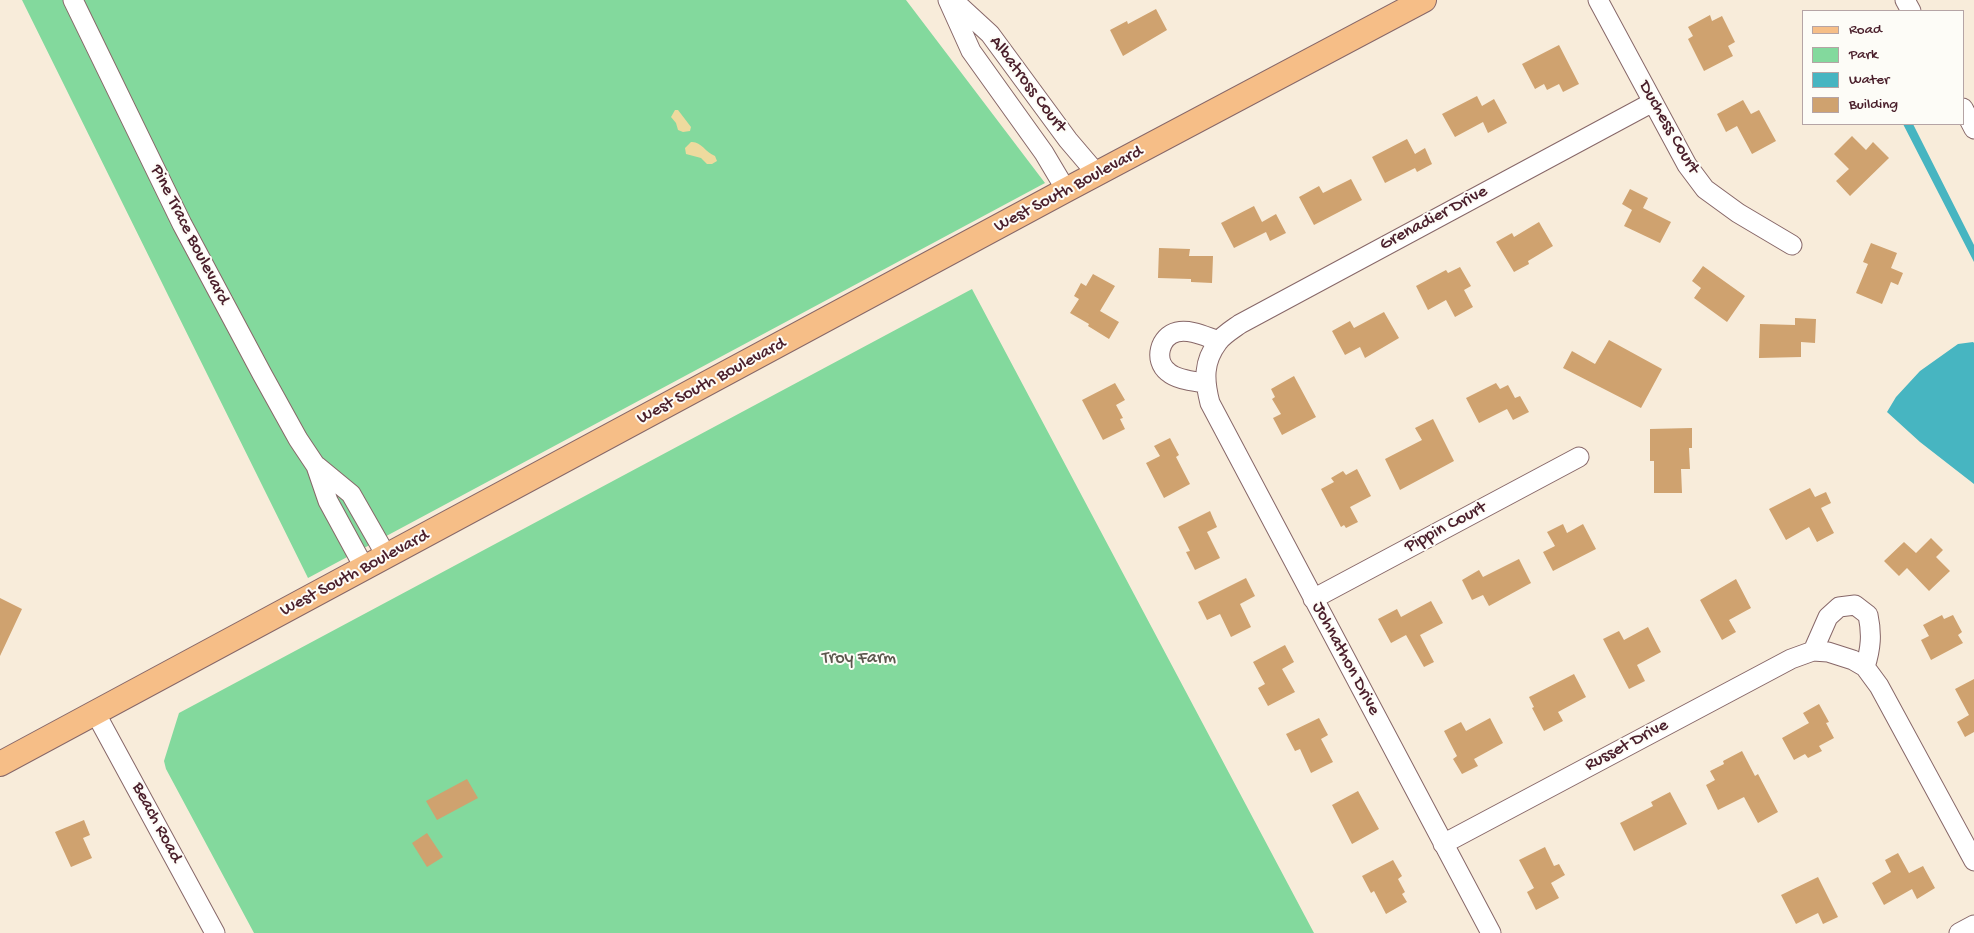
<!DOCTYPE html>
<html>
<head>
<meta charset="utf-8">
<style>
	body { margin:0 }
	#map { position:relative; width:1974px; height:933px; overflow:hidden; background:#f8ecda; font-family:"Gochi Hand",sans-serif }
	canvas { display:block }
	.legend { position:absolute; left:1802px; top:10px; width:162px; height:115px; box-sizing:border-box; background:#fdfcf7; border:1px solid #b5a4a5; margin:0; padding:6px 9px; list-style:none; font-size:15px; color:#4a1f2b }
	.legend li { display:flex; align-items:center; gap:10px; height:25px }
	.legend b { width:25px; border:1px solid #b5a4a5 }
</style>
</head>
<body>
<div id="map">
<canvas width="1974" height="933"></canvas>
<ul class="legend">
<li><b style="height:6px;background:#f6be87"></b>Road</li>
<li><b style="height:14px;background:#83d99d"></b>Park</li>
<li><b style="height:14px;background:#47b5c1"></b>Water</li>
<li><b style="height:14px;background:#cfa26f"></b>Building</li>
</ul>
</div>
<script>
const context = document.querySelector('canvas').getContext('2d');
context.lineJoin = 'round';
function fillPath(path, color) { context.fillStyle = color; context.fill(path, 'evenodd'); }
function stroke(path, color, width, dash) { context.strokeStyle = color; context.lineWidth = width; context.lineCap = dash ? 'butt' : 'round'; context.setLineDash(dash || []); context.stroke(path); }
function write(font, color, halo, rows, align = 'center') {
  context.font = font + ' "Gochi Hand",sans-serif'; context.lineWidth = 4; context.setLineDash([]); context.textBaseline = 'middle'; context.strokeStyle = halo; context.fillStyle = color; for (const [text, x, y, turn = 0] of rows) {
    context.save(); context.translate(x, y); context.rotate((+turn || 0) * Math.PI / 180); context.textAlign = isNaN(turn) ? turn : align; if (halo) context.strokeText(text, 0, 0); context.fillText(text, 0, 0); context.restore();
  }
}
fillPath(new Path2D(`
	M22,0H906L1045,183L308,578Z
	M972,289L1314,933H254L166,769L164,761L179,713Z`), '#83d99d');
fillPath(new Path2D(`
	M675,110H678L691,127L690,131L683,132L678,130L676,123L671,117Z
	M691,142C701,141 705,152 715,156L717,161L712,164H707L701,158L686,154L685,148Z`), '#eeda9e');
fillPath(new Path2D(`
	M1903,124H1913L1974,245V262Z
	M1973,342L1974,343V484L1920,442L1887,412L1896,397L1920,371L1958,344Z`), '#47b5c1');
fillPath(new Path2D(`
	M1156,9L1167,30L1123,56L1110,30L1127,21L1128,24Z
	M1710,15L1712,21L1722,16L1735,42L1728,46L1733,56L1704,71L1688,39L1693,36L1688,27Z
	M1559,45L1579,84L1563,92L1559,84L1547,90L1544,84L1535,89L1522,64Z
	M1477,96L1482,106L1494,99L1507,123L1488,133L1483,122L1455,137L1442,114Z
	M1743,100L1751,114L1759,110L1776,141L1752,154L1737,126L1726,132L1717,114Z
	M1852,136L1866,150L1873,142L1889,158L1850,196L1836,181L1849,169L1834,154Z
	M1407,139L1415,154L1425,148L1432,164L1417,172L1415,168L1385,183L1372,157Z
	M1351,179L1362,200L1314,225L1299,197L1319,186L1323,193Z
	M1630,189L1648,198L1643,208L1671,222L1660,243L1624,226L1632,210L1622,204Z
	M1254,206L1262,222L1276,214L1286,233L1270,241L1266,232L1234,248L1221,223Z
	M1539,222L1553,246L1528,261L1529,264L1514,272L1496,242L1512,233L1514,237Z
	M1871,243L1897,253L1891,268L1903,273L1898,285L1891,282L1882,304L1856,293L1868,264L1863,262Z
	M1159,248L1190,249L1189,256H1213L1212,283L1191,282V279L1158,278Z
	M1703,266L1745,296L1727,322L1694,298L1701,288L1692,281Z
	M1460,267L1471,286L1464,290L1473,307L1455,317L1446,300L1428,310L1416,286L1446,270L1448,273Z
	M1093,274L1115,286L1100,311L1119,322L1109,339L1088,326L1089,324L1070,313L1079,299L1074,296L1081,283L1086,286Z
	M1384,312L1399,338L1365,358L1360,347L1345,355L1332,331L1350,321L1354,328Z
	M1795,318L1816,319L1815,343L1801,342V357L1759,358L1760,324L1795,325Z
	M1609,340L1662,369L1641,408L1563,368L1572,351L1595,364Z
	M1294,376L1316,417L1282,435L1273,418L1281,414L1272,399L1275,397L1271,389Z
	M1115,383L1125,400L1116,405L1123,418L1120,419L1125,429L1103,440L1082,400Z
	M1496,383L1500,389L1508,385L1515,398L1520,396L1529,412L1513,420L1507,409L1479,423L1466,398Z
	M1433,419L1454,461L1400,490L1385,459L1422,440L1415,428Z
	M1692,428V448H1689L1690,469H1681L1682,493H1654V461H1650V429Z
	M1170,438L1179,455L1176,457L1190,484L1164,498L1146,463L1160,456L1154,446Z
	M1357,469L1371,496L1350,507L1358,522L1346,528L1344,525L1341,527L1321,489L1334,482L1331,478L1343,471L1346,475Z
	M1810,488L1815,497L1826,492L1831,503L1821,508L1834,533L1817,542L1809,527L1786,540L1769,509Z
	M1210,511L1217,527L1207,532L1220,558L1195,570L1186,552L1190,551L1178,527Z
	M1563,524L1567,533L1583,524L1596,549L1553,571L1543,552L1555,546L1547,532Z
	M1931,538L1943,550L1936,557L1950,571L1929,591L1907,568L1899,576L1884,561L1904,542L1916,553Z
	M1519,559L1531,583L1489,606L1483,595L1472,600L1462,580L1479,570L1483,577Z
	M1246,578L1255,596L1240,604L1251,627L1231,637L1220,614L1207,620L1198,602Z
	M1736,579L1751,608L1729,620L1736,632L1722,640L1700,600Z
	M0,598L22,609L0,656Z
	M1431,601L1443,623L1420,635L1434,662L1424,667L1406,635L1391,643L1378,619L1397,609L1401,617Z
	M1942,615L1944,619L1953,615L1962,632L1958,635L1963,643L1931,660L1921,640L1929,636L1923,625Z
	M1648,627L1661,652L1637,665L1645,681L1629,689L1603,639L1619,631L1624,640Z
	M1285,645L1294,662L1282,669L1295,692L1268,706L1258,688L1265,684L1253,662Z
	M1574,674L1586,697L1558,712L1563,721L1544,731L1532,708L1534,707L1529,697Z
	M1974,679V732L1965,737L1957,722L1969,715L1955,689Z
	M1819,704L1829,722L1826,723L1834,738L1819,746L1822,751L1808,758L1805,754L1794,760L1782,738L1809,723L1803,713Z
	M1319,718L1328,735L1321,739L1333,762L1311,773L1300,749L1295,751L1286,734Z
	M1490,718L1503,743L1474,759L1478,766L1462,774L1453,759L1457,756L1444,731L1461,722L1466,731Z
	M1742,751L1755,776L1758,774L1778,812L1758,823L1744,797L1718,810L1706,785L1715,780L1710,771L1724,764L1723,761Z
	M467,779L478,798L437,820L426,801Z
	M1358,791L1379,829L1352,844L1332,805Z
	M1670,792L1687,824L1634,851L1620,823L1653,806L1651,802Z
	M84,820L90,835L83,838L92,858L71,867L55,832Z
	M427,833L443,857L427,867L412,843Z
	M1545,847L1554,866L1559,864L1565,875L1551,883L1559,898L1536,910L1527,892L1534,888L1519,860Z
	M1898,853L1909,873L1923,866L1935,888L1917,899L1912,889L1884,905L1872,883L1891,872L1885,860Z
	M1393,860L1402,876L1398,879L1405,892L1402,894L1407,902L1386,914L1374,891L1371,893L1362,876Z
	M1818,877L1838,917L1823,924L1818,913L1796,924L1781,895Z`), '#cfa26f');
const minor = new Path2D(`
	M73,0L182,224L262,374L298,439L316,466L328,501L365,569
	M948,0L971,51L1044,153L1066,190
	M953,0L990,34L1068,140L1097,174
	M1598,0L1687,165L1705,189L1738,213L1792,245
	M1905,0L1911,11
	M1963,108L1974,129
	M1205,383C1193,381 1177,380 1168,372C1153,360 1160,336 1177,332C1191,329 1206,337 1219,341
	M317,466L351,494L387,557
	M1313,599L1579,457
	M1813,651L1828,617L1839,607L1855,605L1868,615C1872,634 1871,648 1865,667
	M96,714L215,933
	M1443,844L1791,659L1813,651L1828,652L1853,660L1865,667L1879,686L1974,861
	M1491,933L1210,403C1204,380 1203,362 1218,342C1223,335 1233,329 1240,324L1653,102
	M1959,933L1974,925`);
const major = new Path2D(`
	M0,764L1066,190L1424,0`);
stroke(minor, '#876768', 21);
stroke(major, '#876768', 26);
stroke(minor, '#fff', 19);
stroke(major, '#f6be87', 24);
write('18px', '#4a1f2b', '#fdfcf7', [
	["Albatross Court",1027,85,53],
	["Duchess Court",1668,128,60],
	["West South Boulevard",1069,190,-28],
	["Grenadier Drive",1434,219,-28],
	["Pine Trace Boulevard",189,235,63],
	["West South Boulevard",712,382,-28],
	["Pippin Court",1446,528,-28],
	["West South Boulevard",355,574,-28],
	["Johnathon Drive",1345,659,62],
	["Russet Drive",1627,746,-28],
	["Beach Road",156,823,62]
]);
write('18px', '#5b574d', '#fdfcf7', [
	["Troy Farm",859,659]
]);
</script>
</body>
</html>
